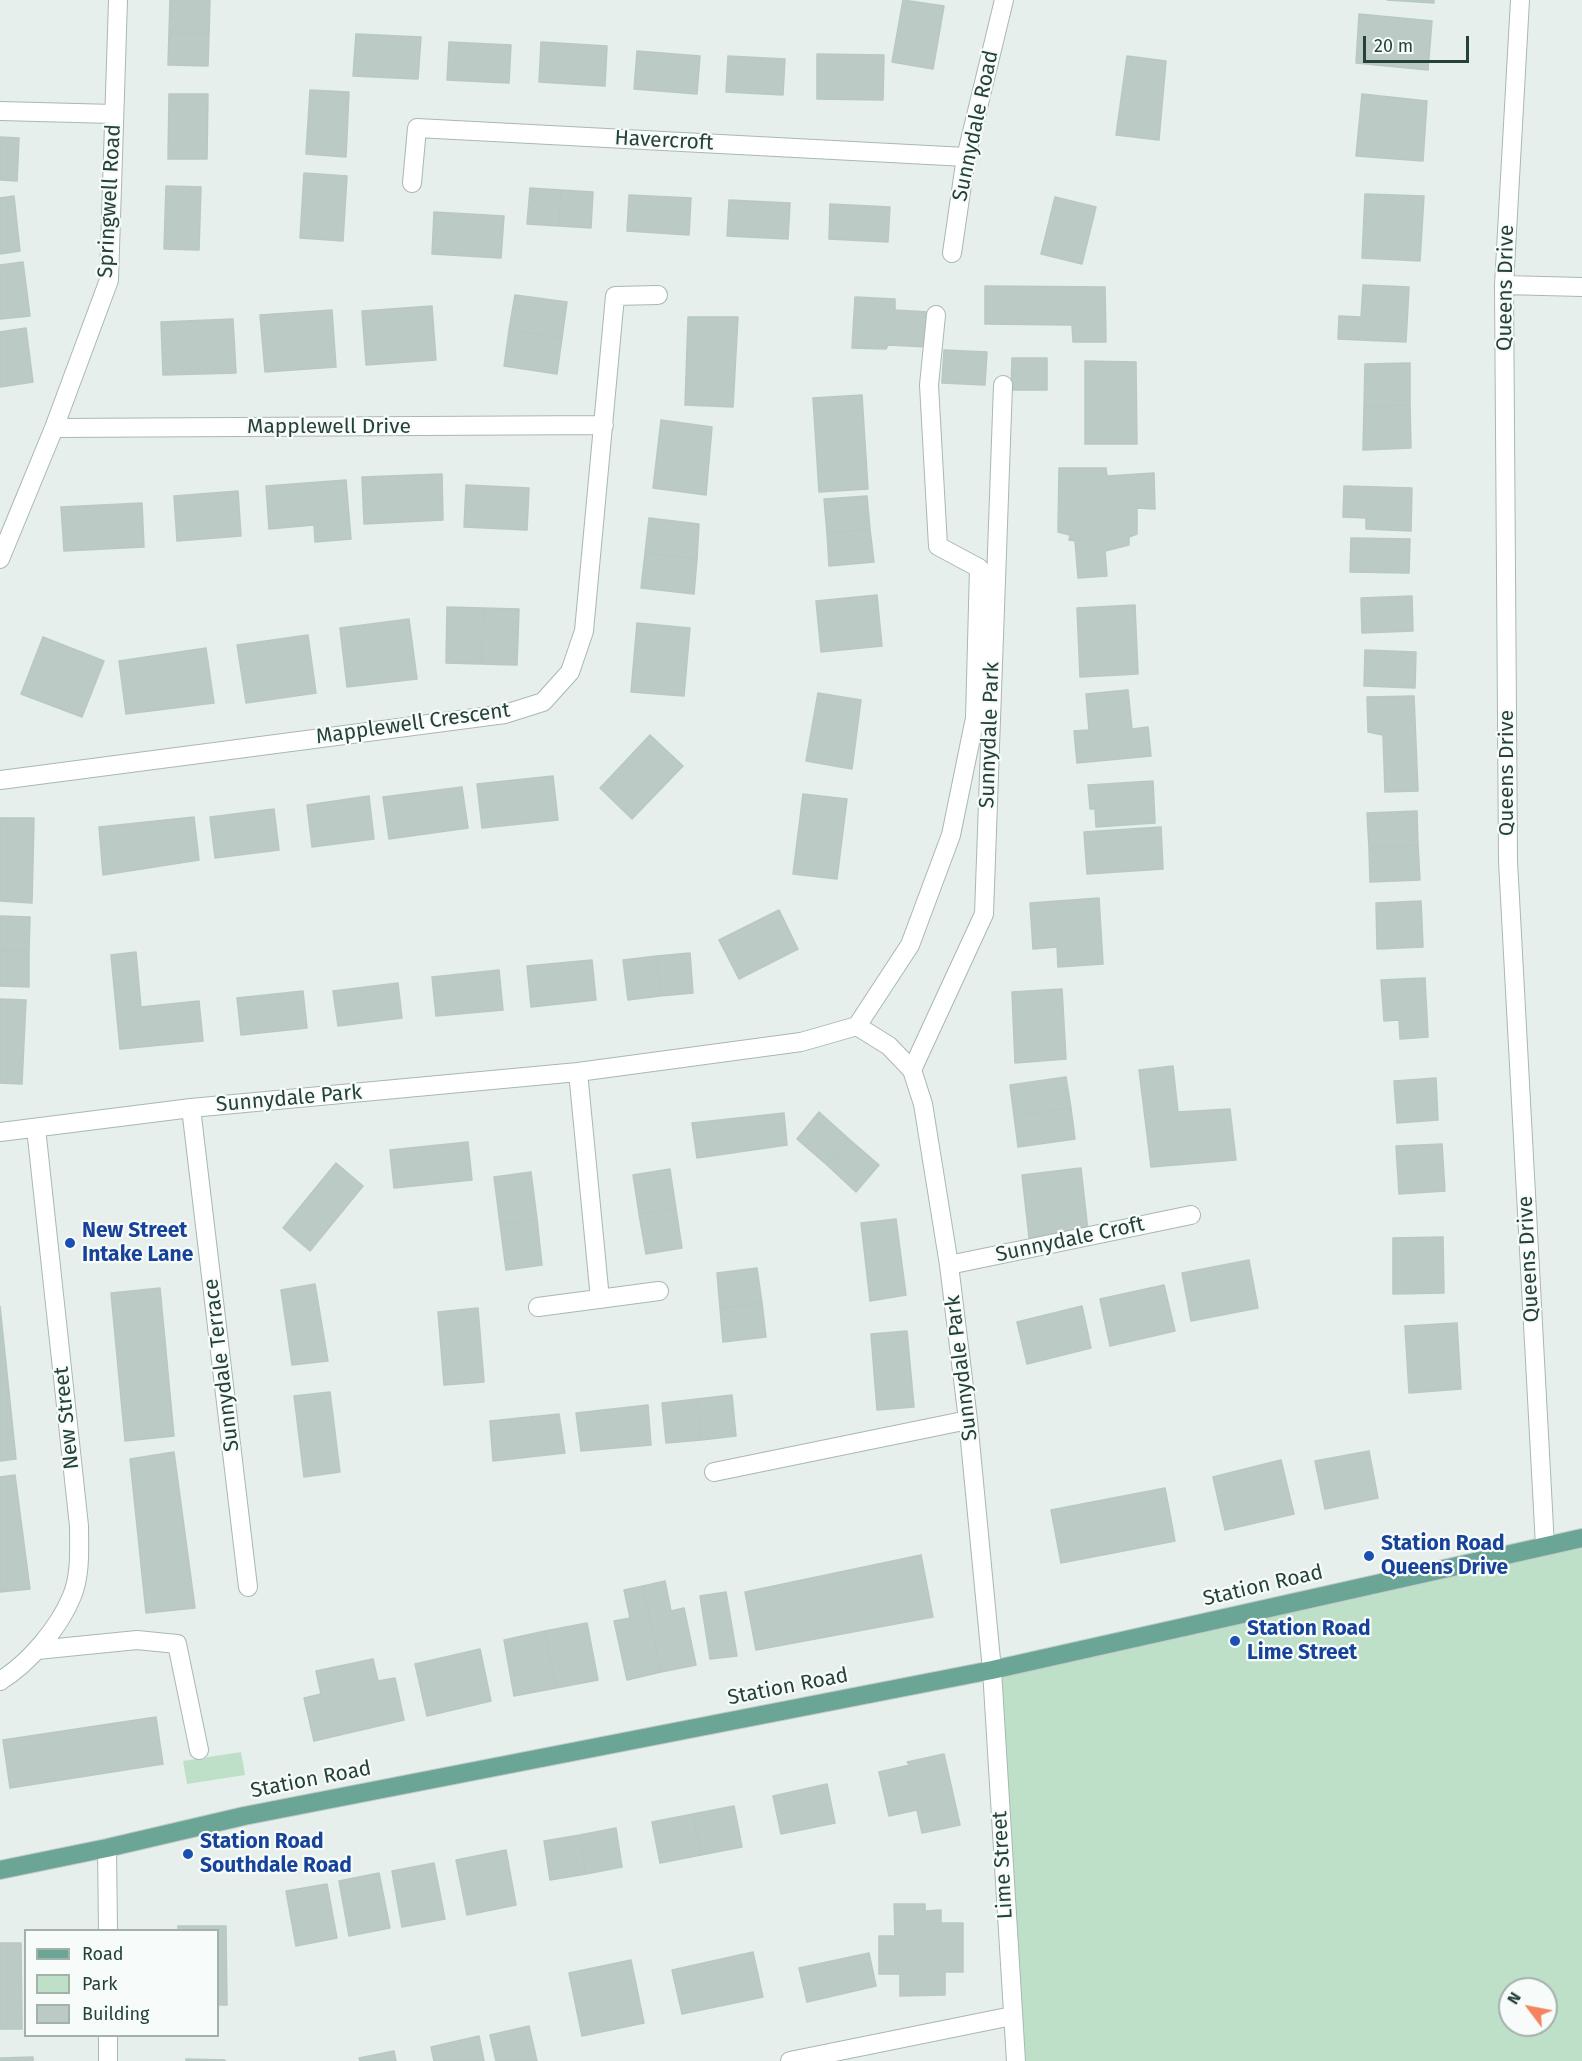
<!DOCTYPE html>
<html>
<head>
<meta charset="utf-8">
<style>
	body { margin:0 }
	#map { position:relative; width:1582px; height:2061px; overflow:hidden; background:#e6efeb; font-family:"Fira Sans",sans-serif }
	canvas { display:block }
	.legend { position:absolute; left:24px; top:1929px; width:195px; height:108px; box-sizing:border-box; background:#f7fbf9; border:2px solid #a3b1ad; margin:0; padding:8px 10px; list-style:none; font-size:18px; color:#24423a }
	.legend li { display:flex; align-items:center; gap:12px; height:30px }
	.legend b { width:30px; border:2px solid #a3b1ad }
	.north { position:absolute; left:1498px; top:1977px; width:60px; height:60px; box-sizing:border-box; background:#f7fbf9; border:2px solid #a3b1ad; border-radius:50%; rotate:302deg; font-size:16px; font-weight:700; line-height:24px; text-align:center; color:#24423a }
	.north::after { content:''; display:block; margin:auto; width:21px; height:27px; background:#f4845f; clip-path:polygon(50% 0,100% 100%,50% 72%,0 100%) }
	.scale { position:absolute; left:1363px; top:36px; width:106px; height:27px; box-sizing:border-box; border:3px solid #24423a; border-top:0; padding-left:8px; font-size:18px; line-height:21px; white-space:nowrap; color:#24423a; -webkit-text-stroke:4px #f7fbf9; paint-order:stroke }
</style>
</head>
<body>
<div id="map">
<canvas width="1582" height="2061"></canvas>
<ul class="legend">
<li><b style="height:8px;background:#6aa596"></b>Road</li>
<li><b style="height:16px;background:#bfe0c8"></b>Park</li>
<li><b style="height:16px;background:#bbcac4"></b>Building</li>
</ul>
<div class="north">N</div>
<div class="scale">20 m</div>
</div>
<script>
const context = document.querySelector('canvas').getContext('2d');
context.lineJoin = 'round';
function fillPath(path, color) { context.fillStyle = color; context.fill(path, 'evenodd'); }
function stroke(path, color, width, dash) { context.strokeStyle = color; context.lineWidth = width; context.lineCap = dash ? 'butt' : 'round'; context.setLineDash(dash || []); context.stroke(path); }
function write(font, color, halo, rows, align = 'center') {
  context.font = font + ' "Fira Sans",sans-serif'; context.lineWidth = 4.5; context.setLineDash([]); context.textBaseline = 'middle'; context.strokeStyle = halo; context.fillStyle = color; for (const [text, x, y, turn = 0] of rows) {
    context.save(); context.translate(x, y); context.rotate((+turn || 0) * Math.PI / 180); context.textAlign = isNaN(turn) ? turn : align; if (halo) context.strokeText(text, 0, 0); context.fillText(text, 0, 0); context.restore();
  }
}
fillPath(new Path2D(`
	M1582,1538V2061H1016L992,1670ZM1510,1989H1546V2025H1510Z
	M241,1752L245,1775L187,1784L183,1761Z`), '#bfe0c8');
const building = new Path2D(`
	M170,0H210L209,33L169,32Z
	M903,0L944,6L933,69L892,62Z
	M1387,0H1434V3Z
	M1359,14L1432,21L1428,70L1356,63Z
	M169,32L209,33L208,66L168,65Z
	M356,34L421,37L418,79L353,76Z
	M449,42L511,45L509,83L447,80Z
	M541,42L607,46L605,86L539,82Z
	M637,51L700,56L697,94L634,89Z
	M817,54L884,55L883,100L817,99Z
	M728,56L785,59L783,95L726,92Z
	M1127,56L1166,61L1159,140L1116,135Z
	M310,90L349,92L346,157L306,154Z
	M169,94H208L207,159H168Z
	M1362,94L1427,101L1423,161L1356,156Z
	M0,137L19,138L17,181L0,180Z
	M304,173L347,176L343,241L300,238Z
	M166,186L201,187L199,250L164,249Z
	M530,188L561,190L559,226L527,224Z
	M561,190L593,192L591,228L559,226Z
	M1365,194L1424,196L1420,261L1362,258Z
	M629,195L691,198L689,235L627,231Z
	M14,196L20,251L0,254V198Z
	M1055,197L1096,207L1082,264L1041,254Z
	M729,200L790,203L788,239L727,236Z
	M830,204L890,207L888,242L829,239Z
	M434,212L504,216L501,258L432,254Z
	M23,262L30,316L0,319V265Z
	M1363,285L1409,287L1406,342L1338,339L1339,316L1361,317Z
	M985,286L1105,287L1106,342H1073L1072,325L985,324Z
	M515,295L567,302L562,338L509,330Z
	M855,297L895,299V310L929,312L927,347L888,345L886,349L852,348Z
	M432,306L436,360L366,365L362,311Z
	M332,310L336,367L265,372L260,315Z
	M688,317H738L733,407L685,405Z
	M233,319L236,373L163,375L161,322Z
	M26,328L33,382L0,387V332Z
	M509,330L562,338L557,374L504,366Z
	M944,350L987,352L985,385L942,383Z
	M1012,358H1047V390H1011Z
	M1085,361L1136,362L1137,444H1085Z
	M1410,363V405L1364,407L1365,364Z
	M862,395L868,489L819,492L813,398Z
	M1410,405L1411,448L1363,450L1364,407Z
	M661,420L712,427L706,495L653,488Z
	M1059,468H1106L1107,476L1154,473L1155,509L1137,508V534L1129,537V545L1105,551L1107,576L1078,578L1075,541L1069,540L1070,535L1058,532Z
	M442,474L443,520L364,524L362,477Z
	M346,480L351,539L315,542L314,525L269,529L266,486Z
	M466,485L529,488L527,530L464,527Z
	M1344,486L1412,488L1411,531L1366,529V518L1343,517Z
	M238,491L241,536L177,541L174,496Z
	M867,496L870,529L827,533L824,499Z
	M142,503L144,547L64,551L61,507Z
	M649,518L699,524L697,559L645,553Z
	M870,529L874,562L829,566L827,533Z
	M1351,538L1410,539L1409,573L1350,572Z
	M645,553L697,559L694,594L641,588Z
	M877,595L882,646L821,652L816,601Z
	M1412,596L1413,631L1362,633L1361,598Z
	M1135,605L1138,674L1080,677L1077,608Z
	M447,607L483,608L482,664L446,663Z
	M483,608L519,609L517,665L482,664Z
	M409,619L417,679L347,687L340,628Z
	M637,623L690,628L684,696L631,692Z
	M308,635L316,693L246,703L237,645Z
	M43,637L104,661L82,717L21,694Z
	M206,648L214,703L126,714L119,661Z
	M1365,650L1416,652L1415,688L1364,686Z
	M1128,690L1132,729L1148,727L1151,756L1077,763L1074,731L1089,730L1086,694Z
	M818,693L861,700L852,769L806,761Z
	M1414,696L1418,791L1385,792L1383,735L1368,732L1367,697Z
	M650,735L683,766L632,819L600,788Z
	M553,776L558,820L482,828L477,784Z
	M1153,781L1155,823L1096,827L1095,809H1090L1088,785Z
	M462,787L468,828L389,839L383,797Z
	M803,794L847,799L837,879L793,874Z
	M369,796L374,839L312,847L307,805Z
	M274,809L279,850L215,858L210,817Z
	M1417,811L1418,845L1369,848L1367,813Z
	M194,817L199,860L103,875L99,827Z
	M0,818H34L32,903L0,901Z
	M1161,827L1163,869L1087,874L1084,832Z
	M1418,845L1420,880L1370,882L1369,848Z
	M1099,898L1103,964L1058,967L1057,947L1033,949L1030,903Z
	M1421,901L1423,947L1377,949L1376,903Z
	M779,910L798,949L739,979L719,940Z
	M0,916L30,917L29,952L0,951Z
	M0,951L29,952V987L0,986Z
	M136,952L141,1007L199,1001L203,1041L120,1049L111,955Z
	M690,953L693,993L660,996L657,956Z
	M657,956L660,996L628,1000L623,960Z
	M592,960L596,1000L531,1007L527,966Z
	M499,970L503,1010L436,1016L432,977Z
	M1425,978L1428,1037L1400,1039L1399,1020L1384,1021L1381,980Z
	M398,983L402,1018L338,1026L333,991Z
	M1062,989L1066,1059L1015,1063L1012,992Z
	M303,991L307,1028L241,1035L237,998Z
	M0,999L26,1000L22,1084L0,1083Z
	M1173,1066L1178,1112L1230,1109L1236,1160L1151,1167L1139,1070Z
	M1066,1077L1071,1108L1014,1116L1010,1085Z
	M1436,1078L1438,1120L1397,1123L1394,1081Z
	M1071,1108L1075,1139L1018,1147L1014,1116Z
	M819,1112L849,1139L827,1165L797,1139Z
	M784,1113L787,1145L697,1158L692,1123Z
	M849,1139L879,1165L856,1192L827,1165Z
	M468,1142L472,1180L394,1188L390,1150Z
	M1442,1144L1445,1191L1399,1194L1396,1146Z
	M336,1163L363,1186L310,1251L283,1228Z
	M1081,1168L1088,1231L1029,1238L1022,1175Z
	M670,1169L676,1209L639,1214L633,1175Z
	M531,1172L537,1219L500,1224L494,1177Z
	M676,1209L682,1248L646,1254L639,1214Z
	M537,1219L542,1265L506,1270L500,1224Z
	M896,1219L906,1295L870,1301L861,1223Z
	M1443,1237L1444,1293L1393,1294V1238Z
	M1249,1260L1258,1308L1191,1321L1182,1273Z
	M757,1268L762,1303L720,1308L717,1273Z
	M315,1284L328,1361L292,1365L281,1290Z
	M1164,1285L1175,1331L1110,1346L1100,1299Z
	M160,1288L174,1436L125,1441L111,1293Z
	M762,1303L766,1337L723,1342L720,1308Z
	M0,1306L16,1459L0,1461Z
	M1082,1306L1091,1348L1027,1364L1017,1322Z
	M478,1308L484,1382L444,1385L438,1312Z
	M1457,1323L1461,1389L1409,1393L1405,1326Z
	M907,1331L914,1407L877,1410L871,1334Z
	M330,1392L340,1472L304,1477L294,1396Z
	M732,1395L736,1436L701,1440L697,1399Z
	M697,1399L701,1440L666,1443L662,1403Z
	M648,1405L651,1445L581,1451L576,1413Z
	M559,1414L565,1453L493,1461L490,1421Z
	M1369,1451L1378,1498L1325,1509L1315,1461Z
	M174,1452L195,1608L146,1613L130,1459Z
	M1281,1460L1294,1514L1225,1530L1213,1477Z
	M15,1475L30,1589L0,1592V1477Z
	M1165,1488L1175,1541L1061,1563L1051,1510Z
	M921,1555L933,1617L756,1650L745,1592Z
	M665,1581L671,1611L684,1608L696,1665L661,1672L643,1586Z
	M643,1586L661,1672L627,1680L614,1621L630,1618L624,1590Z
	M726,1592L737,1656L710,1659L700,1596Z
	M587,1623L598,1680L556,1688L545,1631Z
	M545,1631L556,1688L514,1696L504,1640Z
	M480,1649L491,1701L427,1716L415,1664Z
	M373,1659L378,1681L395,1678L404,1720L314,1741L304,1698L321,1694L316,1671Z
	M156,1717L163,1764L10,1788L3,1740Z
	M944,1754L960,1825L922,1833L917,1810L889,1816L879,1772L910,1765L907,1762Z
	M827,1784L835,1823L781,1834L773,1796Z
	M734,1806L742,1847L701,1855L693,1814Z
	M693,1814L701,1855L660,1863L652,1822Z
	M616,1828L622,1867L586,1874L580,1835Z
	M580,1835L586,1874L550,1880L544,1841Z
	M506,1850L516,1905L467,1915L456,1860Z
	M434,1863L445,1919L402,1927L392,1871Z
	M379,1873L390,1928L349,1936L339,1881Z
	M327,1884L337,1938L296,1946L286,1891Z
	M894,1904H925V1911L941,1910V1923H963V1972H945V1995L900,1996V1974H879V1936H895Z
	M178,1926H226L227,2005H218V1930H178Z
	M0,1943H21L22,2029H0Z
	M753,1952L763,1997L682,2014L672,1970Z
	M869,1953L876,1986L807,2002L799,1968Z
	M631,1960L644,2023L582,2036L569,1973Z
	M529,2026L537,2061H496L490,2035Z
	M479,2036L484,2061H434L431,2047Z
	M394,2051L396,2061H360L359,2058Z
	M33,2057V2061H0V2058Z
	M186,2059L225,2060V2061H186Z`);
fillPath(building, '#bbcac4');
stroke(building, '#b8c9c2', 1.5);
const minor = new Path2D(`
	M1520,0L1504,285L1508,861L1545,1546
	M0,111L114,114
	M412,183L417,128L966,157
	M952,253L966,157L1004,0
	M1504,285L1582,287
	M54,428L604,425
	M0,559L54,428L109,280L118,0
	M0,780L505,714L543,702L570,672L584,631L615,296L658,295
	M857,1026L910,945L951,835L975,718L979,568L938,546L929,385L936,315
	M912,1070L984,914L1003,385
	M578,1072L600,1299
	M191,1108L248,1587
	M0,1132L191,1108L578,1072L801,1042L857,1026L889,1046L912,1070L923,1104L949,1265L968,1420L992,1670L1016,2061
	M949,1265L1191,1215
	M538,1307L659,1291
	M714,1472L968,1420
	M37,1650L137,1640L177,1644L199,1750
	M0,1681C29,1663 59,1628 72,1596C81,1574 79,1548 79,1526L36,1128
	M107,1848L108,1930
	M108,2036V2061
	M790,2061L1012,2016`);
const major = new Path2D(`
	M0,1870L107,1848L244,1816L992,1670L1582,1538`);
stroke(minor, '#a8b8b2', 20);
stroke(major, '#c2cac8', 20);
stroke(minor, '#fff', 18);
stroke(major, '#6aa596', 18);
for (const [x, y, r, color] of [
	[70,1243,6,"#1a4fb4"],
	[1369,1556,6,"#1a4fb4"],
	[1235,1641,6,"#1a4fb4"],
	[188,1854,6,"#1a4fb4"]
]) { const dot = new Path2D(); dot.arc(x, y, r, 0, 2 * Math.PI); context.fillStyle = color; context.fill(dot); stroke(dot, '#f7fbf9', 2); }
write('21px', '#24423a', '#f7fbf9', [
	["Sunnydale Road",976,126,-78],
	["Havercroft",664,141,3],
	["Springwell Road",110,201,-87],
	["Queens Drive",1506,288,-89],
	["Mapplewell Drive",329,427],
	["Mapplewell Crescent",413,724,-8],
	["Sunnydale Park",990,735,-88],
	["Queens Drive",1507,773,-90],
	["Sunnydale Park",289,1099,-5],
	["Sunnydale Croft",1070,1240,-12],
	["Queens Drive",1529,1259,-93],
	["Sunnydale Terrace",222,1365,-97],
	["Sunnydale Park",962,1368,-97],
	["New Street",67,1418,-96],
	["Station Road",1263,1586,-13],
	["Station Road",788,1687,-11],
	["Station Road",311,1780,-11],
	["Lime Street",1003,1865,-93]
]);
write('bold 21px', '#164399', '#f7fbf9', [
	["New Street",82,1231],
	["Intake Lane",82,1255],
	["Station Road",1381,1544],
	["Queens Drive",1381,1568],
	["Station Road",1247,1629],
	["Lime Street",1247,1653],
	["Station Road",200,1842],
	["Southdale Road",200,1866]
], 'left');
</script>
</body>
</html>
